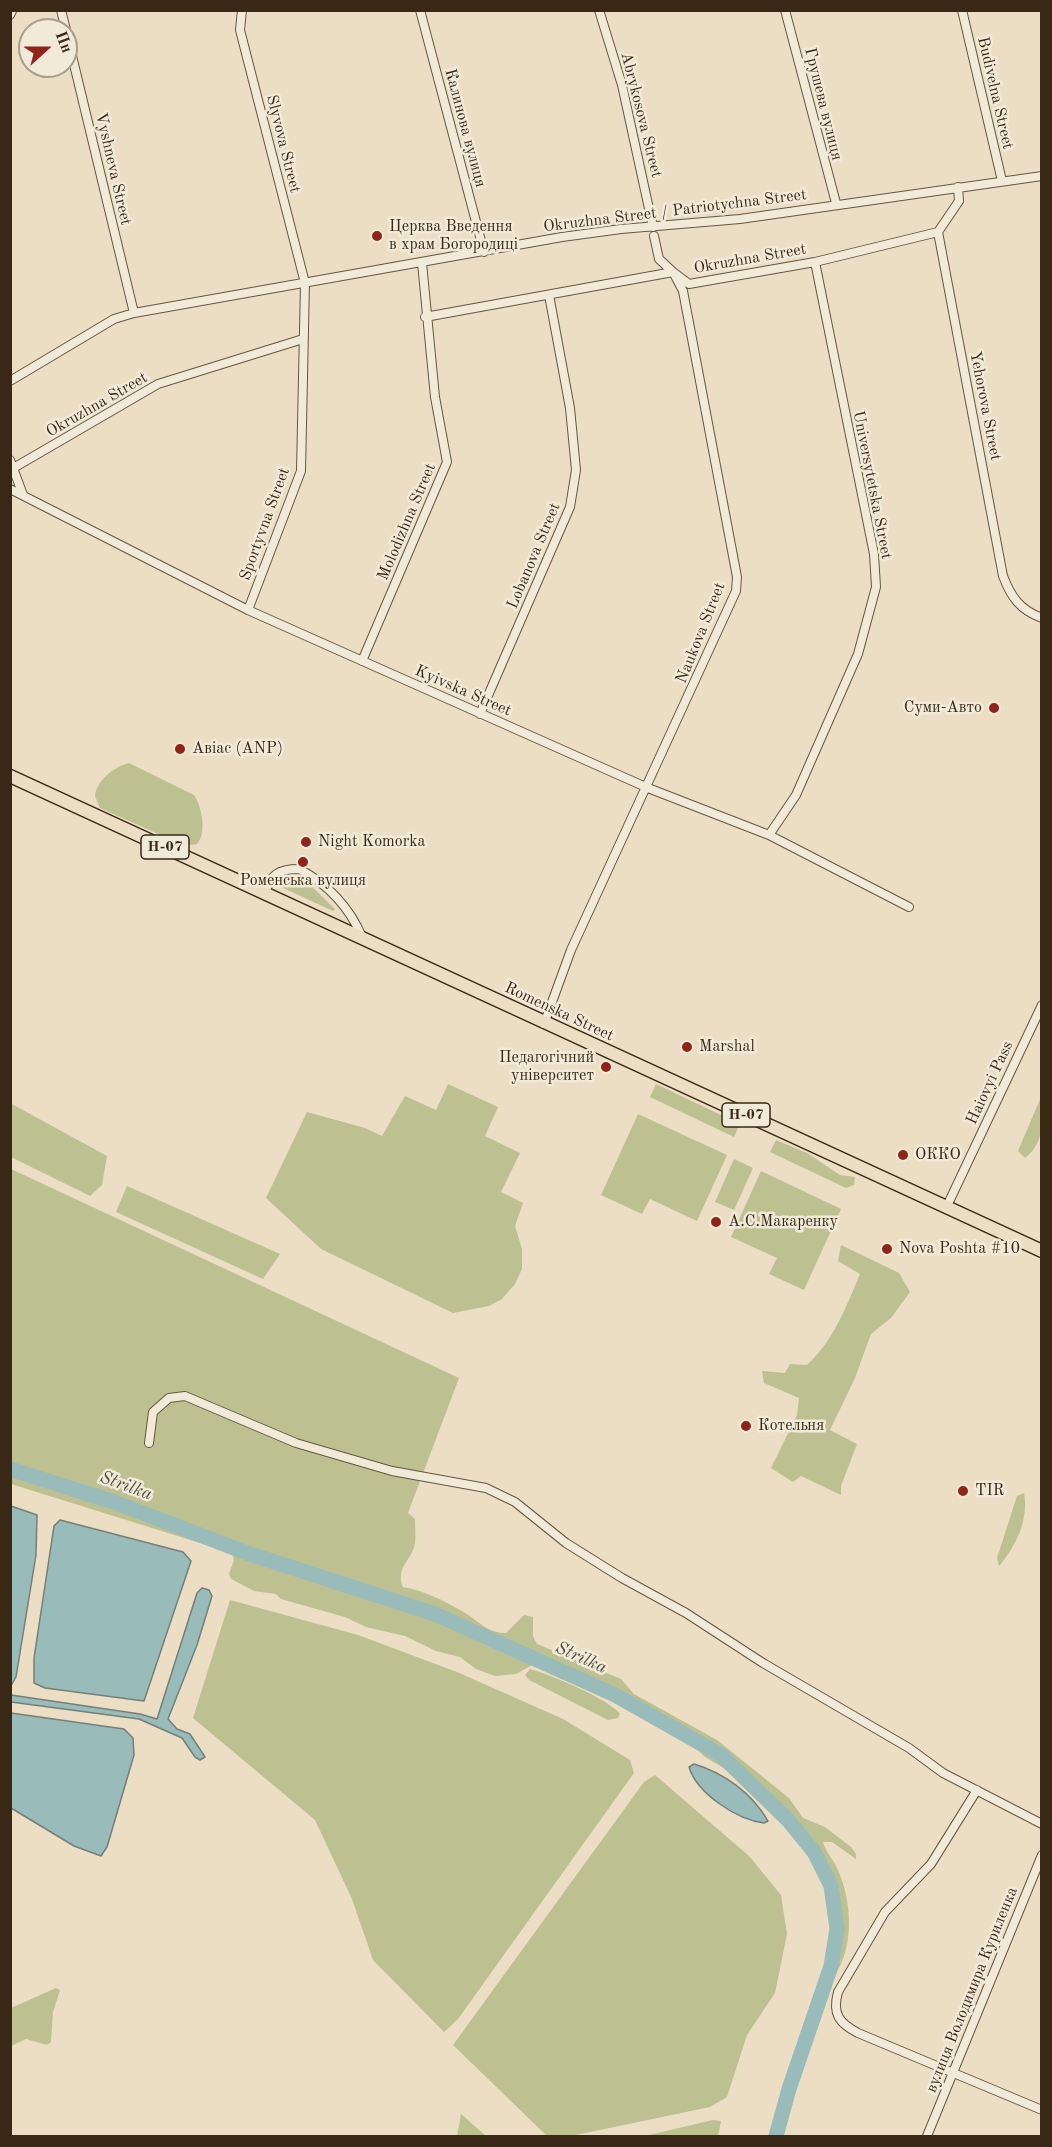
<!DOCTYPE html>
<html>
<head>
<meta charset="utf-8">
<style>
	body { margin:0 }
	#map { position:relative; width:1052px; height:2147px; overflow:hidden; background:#ebdec4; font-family:"Old Standard TT",serif }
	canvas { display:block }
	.frame { position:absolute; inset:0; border:12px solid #392815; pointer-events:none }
	.north { position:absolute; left:18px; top:18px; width:60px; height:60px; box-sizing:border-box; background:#f2ead9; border:2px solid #a89c8b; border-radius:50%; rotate:69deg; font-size:16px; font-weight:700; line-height:24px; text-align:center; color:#392815 }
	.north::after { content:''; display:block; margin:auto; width:21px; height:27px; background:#8f2418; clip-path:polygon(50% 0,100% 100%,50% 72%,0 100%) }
</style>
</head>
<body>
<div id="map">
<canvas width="1052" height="2147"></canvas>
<div class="frame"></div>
<div class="north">Пн</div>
</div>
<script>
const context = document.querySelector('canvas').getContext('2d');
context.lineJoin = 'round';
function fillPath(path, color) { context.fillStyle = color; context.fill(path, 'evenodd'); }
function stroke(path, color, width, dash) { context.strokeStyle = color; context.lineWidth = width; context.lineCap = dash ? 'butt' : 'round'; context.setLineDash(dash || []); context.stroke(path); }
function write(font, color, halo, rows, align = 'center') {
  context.font = font + ' "Old Standard TT",serif'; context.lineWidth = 5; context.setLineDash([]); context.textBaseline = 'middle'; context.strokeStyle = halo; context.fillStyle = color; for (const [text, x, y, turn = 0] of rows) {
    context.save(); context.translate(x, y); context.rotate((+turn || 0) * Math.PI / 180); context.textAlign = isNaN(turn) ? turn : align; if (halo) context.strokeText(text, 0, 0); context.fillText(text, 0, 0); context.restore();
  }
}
fillPath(new Path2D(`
	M129,763L194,795C202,807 207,833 197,844L185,846L100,808L95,796C96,781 115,766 129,763Z
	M291,876L305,880L335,909L333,911L281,887L285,879Z
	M448,1084L498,1107L485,1136L520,1153L501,1192L523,1203L515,1226L522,1249V1269L515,1284L502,1299L489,1306L453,1313L321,1249L266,1198L307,1112L365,1128L382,1136L405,1096L436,1110Z
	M656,1084L740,1124L734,1137L650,1097Z
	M1041,1097C1042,1120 1045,1143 1025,1158L1018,1151Z
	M10,1103L107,1156L102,1185L90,1196L11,1157Z
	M638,1114L727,1155L697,1221L650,1199L642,1214L601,1195Z
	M776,1140L807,1153L840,1175L855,1177L854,1185L846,1188L770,1152Z
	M734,1159L753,1168L734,1210L715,1202Z
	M11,1169L459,1378L408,1513L415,1519C415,1527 416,1536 415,1543C412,1561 395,1567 403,1587C423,1590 442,1600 460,1610C476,1618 487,1634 506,1633L524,1615L533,1617V1636L537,1644L621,1679L634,1694L717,1740L789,1798L803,1818L825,1827L851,1847L856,1854V1859L832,1842H823C826,1853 834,1860 838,1870C852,1902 855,1948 833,1978L840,1920L837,1898L829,1877L779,1814L734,1774L705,1757L685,1738L669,1731L624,1700L608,1694L601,1687L581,1685L534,1664L516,1674L495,1676L476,1669L460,1657L436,1651L405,1636L366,1627L345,1617L281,1599L276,1594L254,1591L231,1579L229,1574L234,1560L232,1553L11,1484Z
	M761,1171L841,1209L804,1290L769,1274L777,1258L731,1237Z
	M127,1186L280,1254L263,1279L116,1212Z
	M841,1245L899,1273L910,1292L891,1318L871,1334L855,1378L830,1430L857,1444L841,1486V1495L801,1476L793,1482L771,1468L797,1415L799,1398L764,1383L762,1371L785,1373L790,1364L807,1365C834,1340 846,1307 860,1274L838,1261Z
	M1024,1493C1029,1520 1016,1546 999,1566L997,1558L1017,1496Z
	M230,1600L358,1635L457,1672L563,1719L630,1760L634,1773L458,2019L444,2032L373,1960L352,1899L315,1820L193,1718Z
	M530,1669C549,1674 609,1699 620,1714L618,1718L608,1720L529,1680L525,1675Z
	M655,1775L749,1856L781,1895L787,1934L775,1993L747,2035L727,2097L710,2107L571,2136H547L453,2045L644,1782Z
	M56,1988L60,1990L53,2012L51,2042L47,2045L26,2039L11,2046V2008Z
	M461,2114L486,2136H457Z
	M713,2120L721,2121L718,2136H645Z`), '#bdc090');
const water = new Path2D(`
	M11,1506L37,1515L36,1555L16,1677L11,1686Z
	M60,1520L183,1552L191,1561L144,1701L45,1688L34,1683V1658L54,1526Z
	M202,1588L209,1590L212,1596L197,1645L168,1719L177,1729L190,1734L205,1757L200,1760L195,1757L182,1738L139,1719L11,1702V1695L140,1714L157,1719L197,1593Z
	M11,1713L124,1729L133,1738L134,1755L107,1847L101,1856L74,1846L11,1808Z
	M694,1764C724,1773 752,1793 768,1821L764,1823C738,1820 697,1794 689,1767Z`);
fillPath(water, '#99bbba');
stroke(water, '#738078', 1.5);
stroke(new Path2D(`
	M10,1469L114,1502L247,1553L435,1614L615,1695L721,1755L788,1820L814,1852L831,1886L837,1929L831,1966L789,2089L776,2136`), '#99bbba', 15);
const minor = new Path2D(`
	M61,10L66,30
	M242,10L240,30L305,283L301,471L248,610
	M420,10L484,252
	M599,10L622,85L653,227
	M785,10L836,203
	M962,10L1002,181
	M10,15L12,11
	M66,31L134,313
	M958,187L959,201L938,232L1003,576C1011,597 1020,610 1042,618
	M425,317L673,272L689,284L815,262L938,232
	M10,381L114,319L134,313L562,237L621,229L740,219L1042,176
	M10,460L23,495
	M10,470L158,384L303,339
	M10,489L248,610L648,788L769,835L909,907
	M362,661L447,462L435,397L422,263
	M480,714L570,507L576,470L570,408L549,295
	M769,835L796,795L858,654L876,587L874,554L815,262
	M265,894C270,874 279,869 299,869C327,883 350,908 362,937
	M544,1024L571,950L736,591L737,577L683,291L673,272L659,259L654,236
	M947,1206L1042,1005
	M149,1443L153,1412L169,1398L185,1396L296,1443L392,1471L486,1488L515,1502L566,1543L622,1578L686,1613L763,1663L909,1748L943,1773L1042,1824
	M977,1790L931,1864L885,1912L838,1992C832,2014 839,2023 858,2033L1042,2110
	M927,2136L1042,1855`);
const primary = new Path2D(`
	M10,776L1042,1251`);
stroke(minor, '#665641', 10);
stroke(primary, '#392815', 15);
stroke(minor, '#f2ead9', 8);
stroke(primary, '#ebdec4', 12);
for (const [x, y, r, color] of [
	[377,236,6,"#8f2418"],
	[994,708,6,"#8f2418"],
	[180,749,6,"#8f2418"],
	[306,842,6,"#8f2418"],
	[303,862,6,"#8f2418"],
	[687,1047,6,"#8f2418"],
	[606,1067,6,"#8f2418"],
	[903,1155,6,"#8f2418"],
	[716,1222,6,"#8f2418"],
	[887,1249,6,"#8f2418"],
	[746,1426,6,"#8f2418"],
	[963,1491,6,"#8f2418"]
]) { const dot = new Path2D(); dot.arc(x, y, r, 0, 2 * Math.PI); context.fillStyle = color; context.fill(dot); stroke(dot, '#f2ead9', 2); }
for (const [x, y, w] of [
	[165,847,48],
	[746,1115,48]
]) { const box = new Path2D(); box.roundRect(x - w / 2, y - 12, w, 24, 4.5); context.fillStyle = '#f2ead9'; context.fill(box); stroke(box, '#392815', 1.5); }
write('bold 15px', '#392815', null, [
	["Н-07",165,847],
	["Н-07",746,1115]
]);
write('16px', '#392815', '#f2ead9', [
	["Budivelna Street",995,93,77],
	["Грушева вулиця",823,104,76],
	["Abrykosova Street",641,115,76],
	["Калинова вулиця",465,128,75],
	["Slyvova Street",283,144,76],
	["Vyshneva Street",113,169,77],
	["Okruzhna Street / Patriotychna Street",675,211,-7],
	["Okruzhna Street",750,259,-10],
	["Okruzhna Street",97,405,-30],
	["Yehorova Street",985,406,79],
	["Universytetska Street",872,485,79],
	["Molodizhna Street",407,522,-67],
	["Sportyvna Street",265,524,-70],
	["Lobanova Street",534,556,-67],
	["Naukova Street",701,633,-68],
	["Kyivska Street",463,691,24],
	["Romenska Street",559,1012,25],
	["Haiovyi Pass",990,1083,-65],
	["вулиця Володимира Куриленка",972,1990,-68]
]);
write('16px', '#392815', '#f2ead9', [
	["Церква Введення",389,227],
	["в храм Богородиці",389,245],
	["Суми-Авто",982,708,"right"],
	["Авіас (ANP)",192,749],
	["Night Komorka",318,842],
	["Роменська вулиця",303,881,"center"],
	["Marshal",699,1047],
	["Педагогічний",594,1058,"right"],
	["університет",594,1076,"right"],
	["ОККО",915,1155],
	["А.С.Макаренку",728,1222],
	["Nova Poshta #10",899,1249],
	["Котельня",758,1426],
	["TIR",975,1491]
], 'left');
write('italic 18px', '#514d3e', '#f2ead9', [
	["Strilka",126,1486,20],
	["Strilka",581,1658,24]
]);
</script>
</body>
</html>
